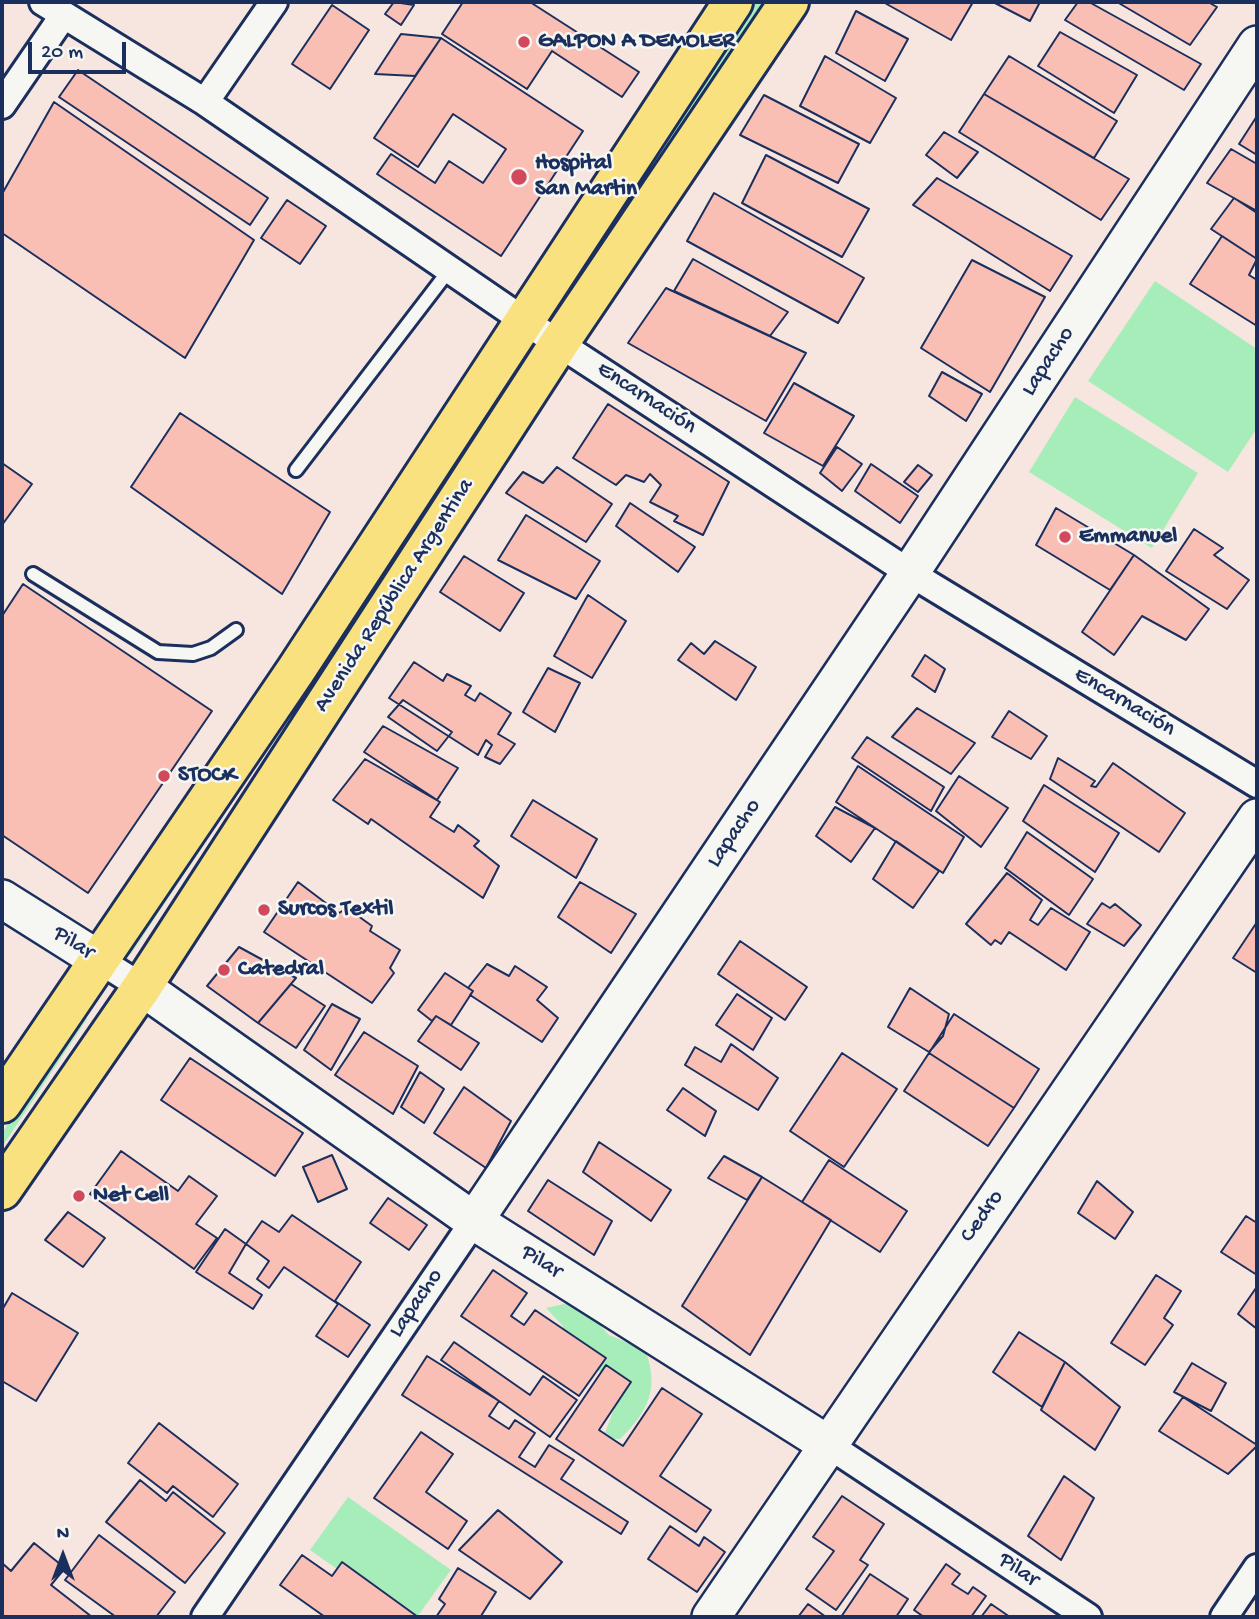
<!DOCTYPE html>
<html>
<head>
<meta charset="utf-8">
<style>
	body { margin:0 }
	#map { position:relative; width:1259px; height:1619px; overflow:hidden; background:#f7e6df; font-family:"Gochi Hand",sans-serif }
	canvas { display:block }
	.frame { position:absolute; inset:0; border:4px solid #1b2f5e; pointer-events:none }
	.north { position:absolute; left:28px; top:1521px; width:70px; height:70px; -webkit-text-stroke:5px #f6f6f2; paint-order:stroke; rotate:0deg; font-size:19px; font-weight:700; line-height:28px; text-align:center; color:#1b2f5e }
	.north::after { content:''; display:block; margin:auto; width:24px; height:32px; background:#1b2f5e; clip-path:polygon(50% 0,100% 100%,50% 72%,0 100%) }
	.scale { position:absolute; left:28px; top:42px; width:98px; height:32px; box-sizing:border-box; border:4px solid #1b2f5e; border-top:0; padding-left:9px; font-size:21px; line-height:24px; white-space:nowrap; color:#1b2f5e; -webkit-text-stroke:5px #f6f6f2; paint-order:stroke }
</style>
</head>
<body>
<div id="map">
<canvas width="1259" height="1619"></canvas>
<div class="frame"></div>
<div class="north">N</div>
<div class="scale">20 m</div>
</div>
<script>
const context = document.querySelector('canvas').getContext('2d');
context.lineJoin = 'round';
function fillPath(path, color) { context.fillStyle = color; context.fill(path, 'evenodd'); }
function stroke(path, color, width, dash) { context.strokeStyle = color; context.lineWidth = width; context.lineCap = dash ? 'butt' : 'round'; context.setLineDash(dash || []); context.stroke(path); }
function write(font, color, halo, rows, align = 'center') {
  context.font = font + ' "Gochi Hand",sans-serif'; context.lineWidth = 5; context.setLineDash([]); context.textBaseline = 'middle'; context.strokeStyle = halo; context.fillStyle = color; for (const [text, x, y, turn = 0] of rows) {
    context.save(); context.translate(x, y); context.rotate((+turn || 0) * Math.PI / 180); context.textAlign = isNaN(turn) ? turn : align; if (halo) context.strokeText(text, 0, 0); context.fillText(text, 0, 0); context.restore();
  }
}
fillPath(new Path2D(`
	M755,2H765L565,301H562L559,296Z
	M1155,281L1257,349V428L1228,472L1088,381Z
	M516,365L519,371L131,954L126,955Z
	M1075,397L1198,473L1152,548L1029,472Z
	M83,1013L87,1019L2,1147V1133Z
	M578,1301L609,1335L645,1350C660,1388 648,1412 620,1439L603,1438L617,1401L612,1375L576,1364L562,1325L546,1308Z
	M348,1497L451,1570L417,1617H405L310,1550Z`), '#a7edba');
const building = new Path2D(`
	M394,2L414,5L401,25L385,14Z
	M463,2H530L639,72L622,97L552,51L527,89L442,34Z
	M883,2H973L951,40Z
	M993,2H1040L1030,21Z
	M1078,2H1089L1201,64L1184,90L1065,20Z
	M1117,2H1208L1217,7L1190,45Z
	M332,5L369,30L330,89L292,64Z
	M856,11L908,39L885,81L836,53Z
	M1060,32L1137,75L1114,113L1038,66Z
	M401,34L441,38L415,76L375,74Z
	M441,38L583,131L501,256L377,174L391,154L435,183L449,161L483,183L506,149L453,114L418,167L374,138Z
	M825,56L896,98L870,143L800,106Z
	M1009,56L1117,121L1094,158L984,94Z
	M78,70L268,198L250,225L59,97Z
	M984,94L1129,179L1101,220L959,132Z
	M764,95L859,144L838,183L740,135Z
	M54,102L254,240L185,358L2,233V194Z
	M1257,116V155L1239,144Z
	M944,132L978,152L957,178L926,155Z
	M1231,149L1257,164V211L1207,183Z
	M766,155L869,209L842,257L742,203Z
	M937,178L1072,256L1050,291L913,205Z
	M714,193L864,278L838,323L687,241Z
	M1234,198L1257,213V259L1211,229Z
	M287,200L326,226L300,264L261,238Z
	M1222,236L1257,259L1249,275L1257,280V326L1190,284Z
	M693,259L788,312L770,336L674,291Z
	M972,260L1045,297L990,392L921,348Z
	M666,288L806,353L766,421L628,343Z
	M942,372L982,394L966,421L929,396Z
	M794,383L854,416L823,466L764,433Z
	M608,404L729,482L703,535L674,521L678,516L650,502L661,485L650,474L644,482L626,475L616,485L573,458Z
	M180,413L330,512L282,594L131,487Z
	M837,447L862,464L842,491L820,473Z
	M2,463L32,484L2,525Z
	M871,464L918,496L900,523L855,491Z
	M918,465L932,475L918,492L904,482Z
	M557,467L612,504L586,542L506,493L523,472L543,483Z
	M630,503L695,547L678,572L616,526Z
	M1056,508L1134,555L1110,590L1036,545Z
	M526,515L600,561L576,599L498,560Z
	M1194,529L1223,548L1214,555L1249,580L1227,609L1166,571Z
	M1134,555L1209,609L1186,640L1142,616L1114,655L1082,632Z
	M464,556L524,593L500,631L440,592Z
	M23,584L212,711L88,893L2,835V616Z
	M588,595L626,621L592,678L554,656Z
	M715,641L756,667L736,700L678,660L691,643L704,654Z
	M925,655L945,669L935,692L912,676Z
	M414,662L443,681L447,674L471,686L465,695L475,701L480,693L511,713L498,734L515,744L500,764L485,757L492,745L486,740L478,755L389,698Z
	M548,668L580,683L555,732L523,712Z
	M403,700L452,732L437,751L388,717Z
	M917,708L975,743L951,774L892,737Z
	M1009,711L1047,736L1031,759L992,737Z
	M383,726L458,768L437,800L364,752Z
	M867,737L944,787L931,811L852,758Z
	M1058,758L1095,781L1091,786L1096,787L1113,763L1185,813L1159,852L1050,779Z
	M365,759L440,802L430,817L454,832L458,825L479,841L474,846L499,866L483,898L371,819L368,824L333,800Z
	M858,766L964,837L943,873L836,802Z
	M959,776L1008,808L981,847L936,811Z
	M1044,785L1119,833L1095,872L1023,821Z
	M533,800L597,839L576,878L511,836Z
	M835,807L875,828L851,862L816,836Z
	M1027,832L1093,879L1069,915L1005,868Z
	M896,841L939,871L913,908L873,879Z
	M1007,873L1042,900L1030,920L1038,925L1051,908L1090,932L1066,970L1009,932L1001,944L995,940L991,945L966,924Z
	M298,882L339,913L347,908L372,926L370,931L400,950L390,968L394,973L372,1003L264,932Z
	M580,882L636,914L611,953L558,917Z
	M1102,903L1110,908L1115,904L1141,925L1124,946L1087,924Z
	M1257,922V973L1233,958Z
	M740,941L807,987L785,1020L718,974Z
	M239,947L296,978L258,1023L207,986Z
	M487,964L509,976L515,966L547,987L537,1000L558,1018L542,1042L470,995L473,991L468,988Z
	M445,973L473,991L451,1025L436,1016L432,1021L418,1010Z
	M291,984L325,1006L296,1048L258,1023Z
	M910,988L949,1014L943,1036L929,1052L888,1027Z
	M737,994L772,1018L753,1050L716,1025Z
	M332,1004L360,1019L331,1070L304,1050Z
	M954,1014L1039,1069L1014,1108L929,1053Z
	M436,1016L479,1043L461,1070L418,1041Z
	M364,1032L418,1066L393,1114L335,1075Z
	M731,1044L778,1078L758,1110L685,1065L695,1047L721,1062Z
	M842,1053L897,1089L844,1167L790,1131Z
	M929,1053L1014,1108L988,1146L904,1091Z
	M190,1058L303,1133L275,1176L161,1100Z
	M420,1072L444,1089L424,1123L401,1107Z
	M464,1087L511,1121L486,1168L434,1133Z
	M683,1088L716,1111L705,1136L667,1110Z
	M599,1142L671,1190L651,1221L583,1172Z
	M121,1151L178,1191L189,1176L217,1196L196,1224L217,1238L194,1269L90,1194Z
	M332,1155L347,1189L318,1202L303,1167Z
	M724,1156L762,1177L747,1200L708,1178Z
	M829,1160L907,1211L880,1252L802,1202Z
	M762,1177L831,1220L750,1355L682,1306Z
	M548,1180L612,1221L594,1255L528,1211Z
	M1097,1181L1133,1212L1115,1239L1078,1213Z
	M388,1198L427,1225L409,1250L370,1223Z
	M68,1212L105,1238L83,1267L45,1240Z
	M292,1215L361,1262L335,1301L370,1325L348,1357L316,1336L338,1304L284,1267L269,1288L257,1279L269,1261L246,1244L262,1221L279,1232Z
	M1246,1216L1257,1223V1275L1221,1252Z
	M225,1229L246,1244L229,1273L262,1295L253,1309L196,1272Z
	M493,1270L527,1293L511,1316L524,1325L535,1310L606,1358L579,1396L461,1316Z
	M1156,1275L1181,1291L1164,1318L1173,1325L1145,1365L1111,1343Z
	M1256,1288L1257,1289V1329L1238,1314Z
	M12,1293L78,1333L36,1401L2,1381V1310Z
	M1019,1332L1065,1362L1042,1407L993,1372Z
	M454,1342L530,1395L543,1376L577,1400L550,1437L441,1360Z
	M427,1356L499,1401L489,1416L509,1429L515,1420L535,1433L519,1457L535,1467L549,1445L574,1460L561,1479L628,1522L621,1534L402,1395Z
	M1065,1362L1120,1407L1095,1450L1041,1410Z
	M1192,1363L1226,1383L1211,1411L1174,1392Z
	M606,1365L631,1382L599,1430L623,1446L662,1388L702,1414L660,1476L711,1510L696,1532L556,1439Z
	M1183,1397L1257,1445V1446L1228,1474L1159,1431Z
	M159,1423L238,1484L213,1517L173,1486L167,1493L128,1463Z
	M421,1432L453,1454L426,1492L467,1521L448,1549L374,1498Z
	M1064,1476L1094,1498L1061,1560L1028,1536Z
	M140,1480L166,1501L173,1492L225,1533L185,1583L106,1522Z
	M842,1496L884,1524L860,1560L868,1565L836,1610L806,1589L834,1551L813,1537Z
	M498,1510L562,1562L530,1599L459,1550Z
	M670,1526L699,1546L704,1537L725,1552L697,1592L648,1559Z
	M99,1535L175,1592L156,1617H116L65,1580Z
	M34,1543L65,1568L51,1585L92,1617H2V1563L11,1571Z
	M302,1555L332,1576L342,1562L418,1617H325L280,1585Z
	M946,1564L960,1574L952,1584L968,1594L973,1587L986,1596L971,1617H924L914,1610Z
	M458,1568L496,1592L481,1616L484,1617H436L445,1604L439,1599Z
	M870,1574L908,1599L896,1617H841Z
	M808,1604L826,1617H798Z
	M991,1604L1010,1617H981Z`);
fillPath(building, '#fabfb4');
stroke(building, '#1b2f5e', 2);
const lane = new Path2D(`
	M296,470L450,269
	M33,574L158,652L193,654L211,648L236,630`);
const street = new Path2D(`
	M43,2L205,102L526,322L910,573L1257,784
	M205,102L274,2
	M2,105L63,16
	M99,960L142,987
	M827,1444L1088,1617
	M205,1617L474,1221
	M1224,1617L1257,1568`);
const secondary = new Path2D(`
	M2,899L99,960
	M142,987L474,1221L827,1444
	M474,1221L910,573L1257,45
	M711,1617L1257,818`);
const highway = new Path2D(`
	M2,1103L296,670L733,2
	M2,1190L142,987L560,342L789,2`);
stroke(lane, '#1b2f5e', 18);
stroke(street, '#1b2f5e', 32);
stroke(secondary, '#1b2f5e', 42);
stroke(highway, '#1b2f5e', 44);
stroke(lane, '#f6f6f2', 12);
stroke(street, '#f6f6f2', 26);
stroke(secondary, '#f6f6f2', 37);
stroke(highway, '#fae180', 38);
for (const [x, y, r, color] of [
	[524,42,7,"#d1495b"],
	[519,177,9,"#d1495b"],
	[1065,537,7,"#d1495b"],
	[164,776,7,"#d1495b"],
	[264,910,7,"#d1495b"],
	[224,970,7,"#d1495b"],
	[79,1196,7,"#d1495b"]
]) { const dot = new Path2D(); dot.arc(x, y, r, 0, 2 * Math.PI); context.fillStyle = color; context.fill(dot); stroke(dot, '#f6f6f2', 2.5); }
write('bold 23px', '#1b2f5e', '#f6f6f2', [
	["GALPON A DEMOLER",538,42],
	["Hospital",535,164],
	["San Martin",535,190],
	["Emmanuel",1079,537],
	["STOCK",178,776],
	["Surcos Textil",278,910],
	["Catedral",238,970],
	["Net Cell",93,1196]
], 'left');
write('23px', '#1b2f5e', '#f6f6f2', [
	["Lapacho",1049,362,-57],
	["Encarnación",646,399,33],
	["Avenida República Argentina",395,596,-57],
	["Encarnación",1124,703,31],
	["Lapacho",735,834,-56],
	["Pilar",73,944,32],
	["Cedro",983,1217,-55],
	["Pilar",541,1263,32],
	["Lapacho",417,1304,-56],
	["Pilar",1018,1571,34]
]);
</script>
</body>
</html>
